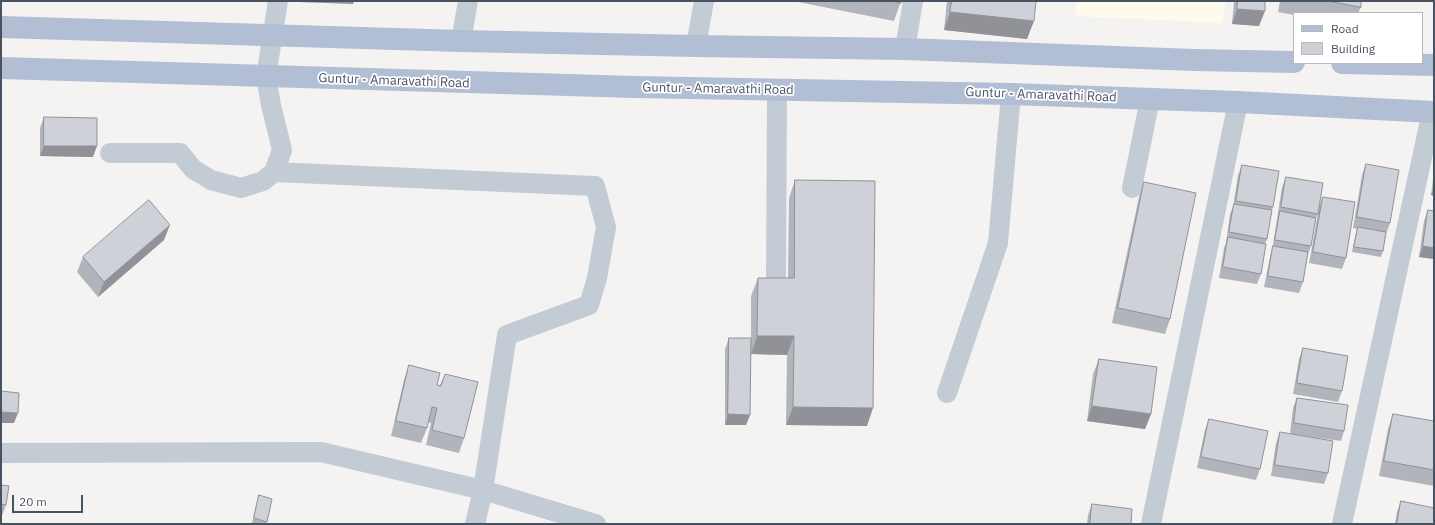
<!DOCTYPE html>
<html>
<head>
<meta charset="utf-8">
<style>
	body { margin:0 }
	#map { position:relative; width:1435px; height:525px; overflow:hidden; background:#f5f3f2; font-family:"IBM Plex Sans",sans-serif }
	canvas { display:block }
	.frame { position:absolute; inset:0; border:2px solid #485362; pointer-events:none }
	.legend { position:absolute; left:1293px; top:12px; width:130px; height:52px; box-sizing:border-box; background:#fff; border:1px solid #b6bac0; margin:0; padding:5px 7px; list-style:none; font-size:12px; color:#485362 }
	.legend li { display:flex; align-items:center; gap:8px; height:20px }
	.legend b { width:20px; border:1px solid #b6bac0 }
	.scale { position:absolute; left:12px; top:495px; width:71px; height:18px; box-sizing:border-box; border:2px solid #485362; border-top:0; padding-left:5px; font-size:12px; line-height:14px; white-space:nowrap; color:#485362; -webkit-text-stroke:3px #fff; paint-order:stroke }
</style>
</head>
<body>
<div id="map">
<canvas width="1435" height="525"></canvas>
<div class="frame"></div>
<ul class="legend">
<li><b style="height:5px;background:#b1bed3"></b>Road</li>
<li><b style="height:11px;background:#ced1d8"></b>Building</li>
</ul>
<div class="scale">20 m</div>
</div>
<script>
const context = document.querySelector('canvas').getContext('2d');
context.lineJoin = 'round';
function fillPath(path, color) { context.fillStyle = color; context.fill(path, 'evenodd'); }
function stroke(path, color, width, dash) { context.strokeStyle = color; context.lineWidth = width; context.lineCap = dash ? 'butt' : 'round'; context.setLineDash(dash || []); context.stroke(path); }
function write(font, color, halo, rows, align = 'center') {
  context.font = font + ' "IBM Plex Sans",sans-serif'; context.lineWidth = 3.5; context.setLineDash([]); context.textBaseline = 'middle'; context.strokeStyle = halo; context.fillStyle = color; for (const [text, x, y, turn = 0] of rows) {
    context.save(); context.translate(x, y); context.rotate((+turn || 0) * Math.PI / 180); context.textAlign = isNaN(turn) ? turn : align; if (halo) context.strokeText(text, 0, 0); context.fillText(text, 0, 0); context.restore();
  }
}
fillPath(new Path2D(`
	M1077,1H1226L1222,23L1076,16Z`), '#fefbed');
stroke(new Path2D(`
	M461,41L468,1
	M696,46L704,1
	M905,49L913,1
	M110,153H180L193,169L211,180L241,188L263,181L274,172L282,150L271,105L266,77L278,1
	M1132,188L1150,99
	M776,281L777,90
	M947,393L998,243L1011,94
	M1,453L321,452L483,490L507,335L589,305L597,278L606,227L595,186L274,172
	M475,524L483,490L596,524
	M1151,524L1238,102
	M1342,524L1432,112`), '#c3cbd5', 20);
stroke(new Path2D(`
	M1,27L461,41L696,46L905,49L1194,60L1294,62
	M1342,63L1434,65
	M1,68L635,87L1011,94L1238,102L1434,112`), '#b1bed3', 22);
fillPath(new Path2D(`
	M793,1H901L894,21Z
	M947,1H1036L1027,39L944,30Z
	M1234,1H1265L1259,26L1232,24Z
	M1280,1H1361V7L1358,13H1294V15L1278,12Z
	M44,117L93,157L40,156V128Z
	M1366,164L1390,223L1386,234L1383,251L1381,257L1352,252L1356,233L1357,229L1353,228L1362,175Z
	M1242,165L1273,207L1271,213L1267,239L1265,244L1261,274L1257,284L1219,278L1224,248L1226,243L1230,214L1233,207L1238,175Z
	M1434,171V196L1431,195Z
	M1286,177L1319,207L1323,197L1346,258L1342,269L1309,263L1318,214L1316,218L1311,246L1307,257L1303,282L1299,293L1264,287L1270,257L1272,251L1282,187Z
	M795,180L867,426L786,425L787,355L751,354L750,415L746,425H725V349L729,338L751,343V296L758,278H788L789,198Z
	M1144,182L1170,319L1165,334L1112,323L1139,197Z
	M1428,210L1434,211V259L1419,257L1424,221Z
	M164,240L98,297L77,272L83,257Z
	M1303,348L1342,391L1338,402L1293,394L1299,359Z
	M1099,359L1151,414L1145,429L1087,421L1093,374Z
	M409,365L437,385H440L445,374L464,438L459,453L426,445L431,423L428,422L427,428L421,443L391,436L404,380Z
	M1297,398L1344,431L1341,441L1290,434L1293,408Z
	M1393,414L1434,421V486L1379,476L1388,429Z
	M1209,419L1260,469L1256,480L1197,468L1205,430Z
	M1280,432L1328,473L1324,484L1271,476L1276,443Z
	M1,485L6,505L2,516L1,515Z
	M259,495L267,522L266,524L252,523Z
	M1401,501L1434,524H1395L1397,512Z
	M1092,504L1131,524H1087L1088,515Z`), '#b1b4ba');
fillPath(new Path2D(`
	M298,1H354L353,4L298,2Z
	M1237,9L1265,11L1259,26L1232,24Z
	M950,12L1034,21L1027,39L944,30Z
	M44,146H97L93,157L40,156Z
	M1434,186V196L1431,195Z
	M170,225L164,240L98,297L104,282Z
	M1423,246L1434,248V259L1419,257Z
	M757,336H794L787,355L751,354Z
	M1092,406L1151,414L1145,429L1087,421Z
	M793,407L873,408L867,426L786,425Z
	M1,412L18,413L14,423H1Z
	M728,414L750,415L746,425H725Z`), '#909297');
const building = new Path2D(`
	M893,1H901V3Z
	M952,1H1036L1034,21L950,12Z
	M1238,1H1265V11L1237,9Z
	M1328,1H1361V7Z
	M44,117L97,118V146H44Z
	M1366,164L1399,170L1390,223L1357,217Z
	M1242,165L1279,171L1273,207L1236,201Z
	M1286,177L1323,183L1318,214L1281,207Z
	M795,180L875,181L873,408L793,407L794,336H757L758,278H794Z
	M1144,182L1196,193L1170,319L1118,308Z
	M1323,197L1355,202L1346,258L1313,252Z
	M149,200L170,225L104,282L83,257Z
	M1234,204L1272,210L1267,239L1229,232Z
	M1428,210L1434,211V248L1423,246Z
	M1280,211L1316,218L1311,246L1275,240Z
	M1358,227L1386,232L1383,251L1354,247Z
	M1228,237L1266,244L1261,274L1223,267Z
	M1273,246L1308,252L1303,282L1268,276Z
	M729,338H751L750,415L728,414Z
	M1303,348L1348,356L1342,391L1297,383Z
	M1099,359L1157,367L1151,414L1092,406Z
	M409,365L440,373L437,385L441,386L445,374L478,382L464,438L432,430L437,408L432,407L427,428L396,421Z
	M1,391L19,393L18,413L1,412Z
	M1297,398L1348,405L1344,431L1294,423Z
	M1393,414L1434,421V470L1384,461Z
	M1209,419L1268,431L1260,469L1201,457Z
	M1280,432L1333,441L1328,473L1275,465Z
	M1,485L9,486L6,505L1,504Z
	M259,495L272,499L267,522L254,518Z
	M1401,501L1434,508V524H1397Z
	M1092,504L1132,509L1131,524H1090Z`);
fillPath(building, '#ced1d8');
stroke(building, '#909297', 1);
write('13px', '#485362', '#fff', [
	["Guntur - Amaravathi Road",394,81,2],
	["Guntur - Amaravathi Road",718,89,1],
	["Guntur - Amaravathi Road",1041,95,2]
]);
</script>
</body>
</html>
